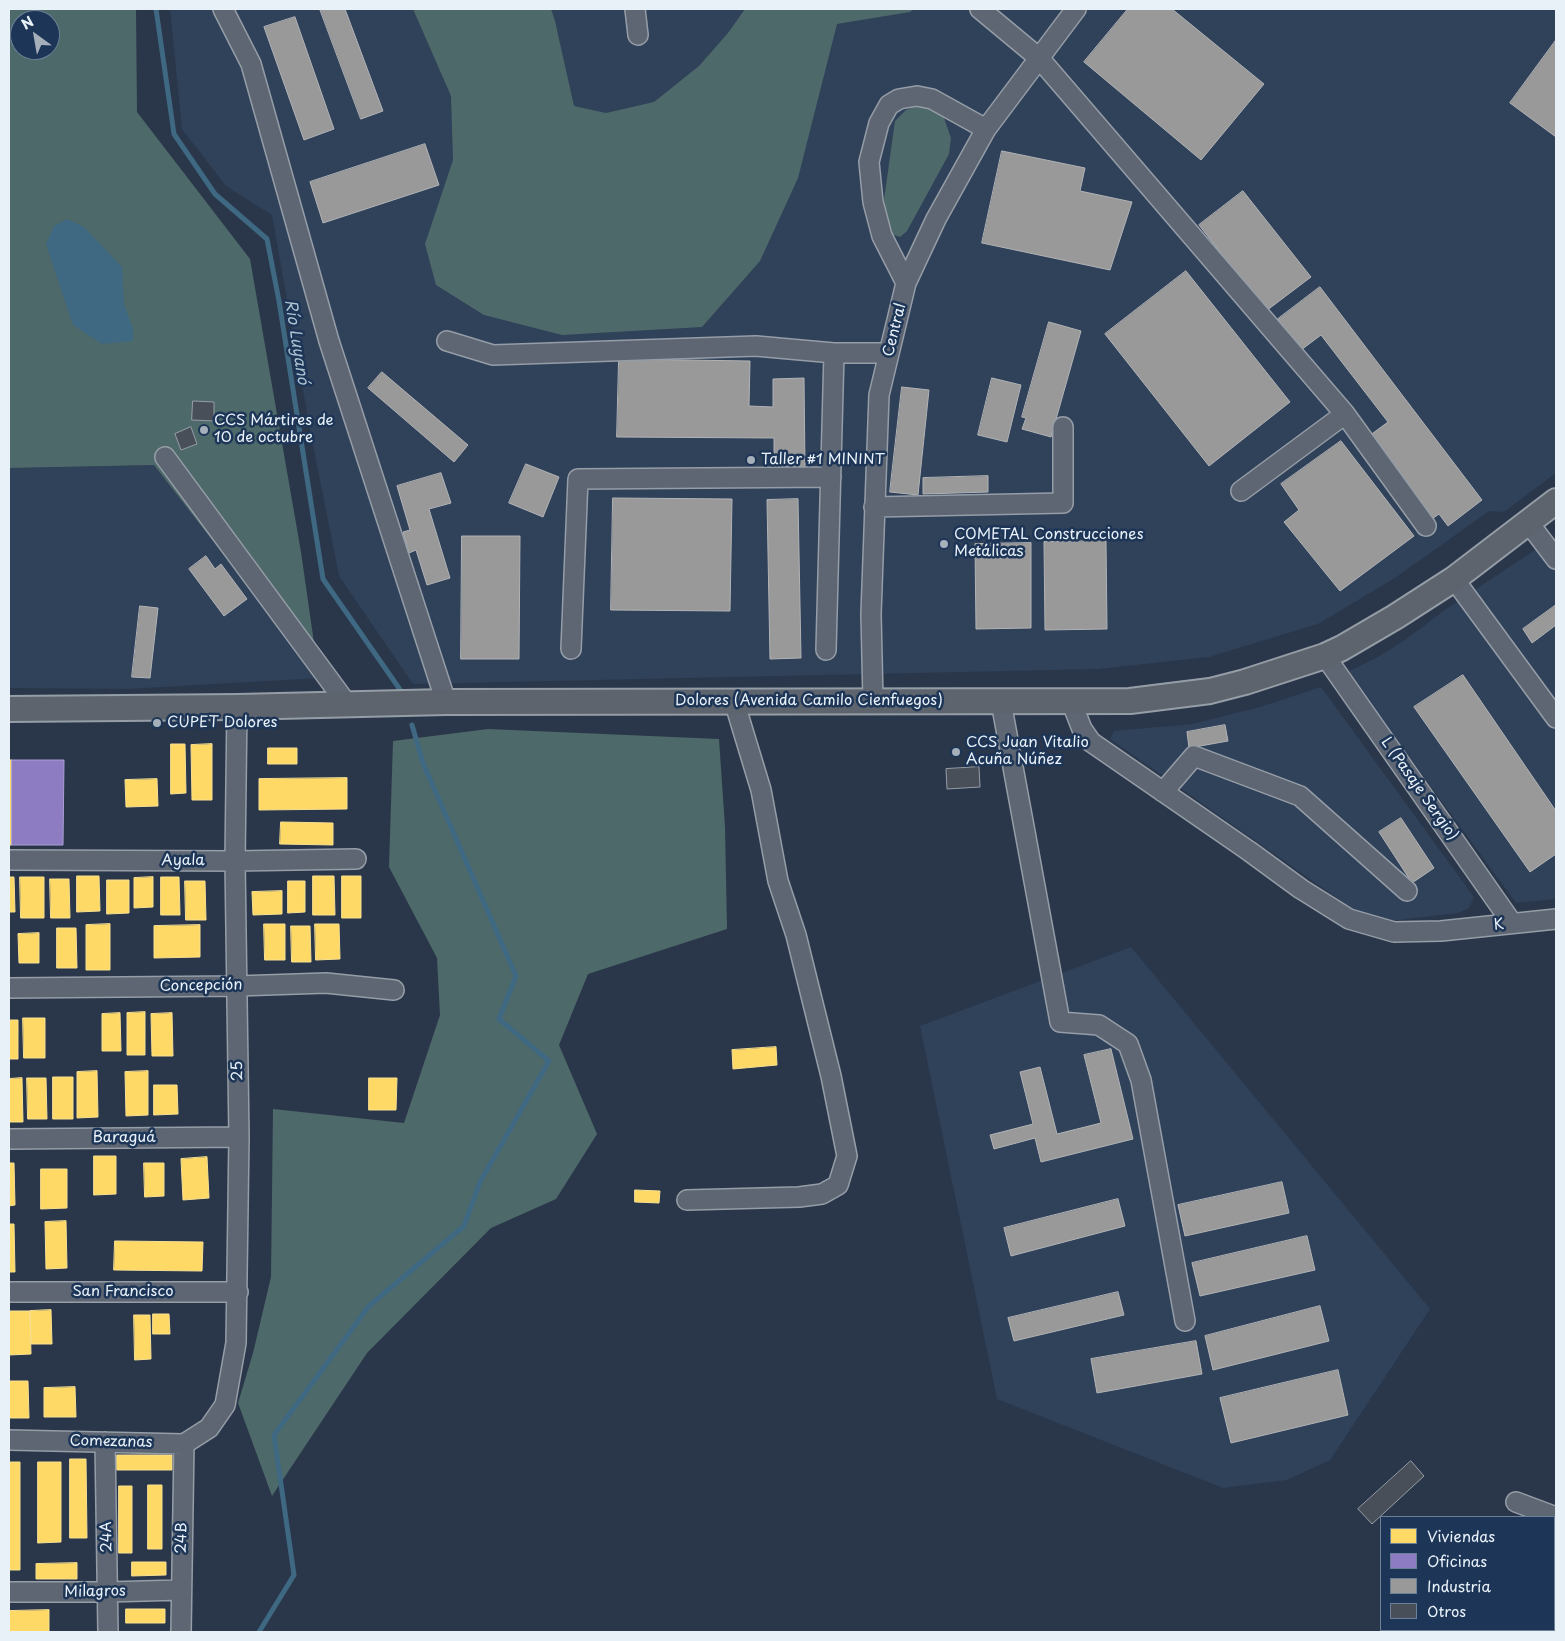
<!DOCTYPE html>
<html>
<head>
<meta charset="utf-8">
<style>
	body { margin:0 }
	#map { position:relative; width:1565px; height:1641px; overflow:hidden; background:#2a374a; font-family:"Playpen Sans",sans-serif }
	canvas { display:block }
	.frame { position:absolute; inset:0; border:10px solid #e8f1f8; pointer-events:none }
	.legend { position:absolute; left:1380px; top:1516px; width:175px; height:115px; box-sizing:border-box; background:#1d3557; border:1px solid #6e8097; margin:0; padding:6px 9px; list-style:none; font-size:15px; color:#e8f1f8 }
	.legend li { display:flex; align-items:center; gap:10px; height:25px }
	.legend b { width:25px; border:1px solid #6e8097 }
	.north { position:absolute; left:10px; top:10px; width:50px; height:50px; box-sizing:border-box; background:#1d3557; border:1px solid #6e8097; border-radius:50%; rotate:328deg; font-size:14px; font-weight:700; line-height:20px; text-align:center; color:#e8f1f8 }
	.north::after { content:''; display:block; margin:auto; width:18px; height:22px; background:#a6b0bb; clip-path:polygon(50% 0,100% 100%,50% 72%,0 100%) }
</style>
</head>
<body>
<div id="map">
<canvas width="1565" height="1641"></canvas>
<div class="frame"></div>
<ul class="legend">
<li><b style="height:14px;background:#ffd966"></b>Viviendas</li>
<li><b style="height:14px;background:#8e7cc3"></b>Oficinas</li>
<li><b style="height:14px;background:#999"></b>Industria</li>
<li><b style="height:14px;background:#494f59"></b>Otros</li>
</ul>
<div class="north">N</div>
</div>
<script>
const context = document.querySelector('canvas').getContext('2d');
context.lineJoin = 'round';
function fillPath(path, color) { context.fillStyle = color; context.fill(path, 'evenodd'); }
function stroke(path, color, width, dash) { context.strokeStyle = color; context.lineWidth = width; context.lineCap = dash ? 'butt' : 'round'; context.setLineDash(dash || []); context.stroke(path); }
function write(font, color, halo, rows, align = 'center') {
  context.font = font + ' "Playpen Sans",sans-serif'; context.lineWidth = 5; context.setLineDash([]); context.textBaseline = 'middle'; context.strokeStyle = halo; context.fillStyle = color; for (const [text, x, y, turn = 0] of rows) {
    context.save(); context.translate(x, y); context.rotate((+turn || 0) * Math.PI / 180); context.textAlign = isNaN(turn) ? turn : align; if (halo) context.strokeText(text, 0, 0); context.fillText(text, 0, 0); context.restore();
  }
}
fillPath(new Path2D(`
	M170,9H1556V473L1504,512L1489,511L1395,578L1318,624L1209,657L1098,669L413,684L339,576L311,435L272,215L226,186L182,129Z
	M154,465L319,678L128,689L9,688V468Z
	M1556,536V899L1516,903L1347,672L1378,657L1405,640L1449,607Z
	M1321,687L1474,897L1469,908L1458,913L1373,923L1110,739L1114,731L1192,724L1260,707Z
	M1131,947L1430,1309L1330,1460L1287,1480L1223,1488L997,1399L920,1026Z`), '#30415a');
fillPath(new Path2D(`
	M9,9H136L137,112L250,259L301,552L319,678L154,465L9,468ZM20,20H50V50H20Z
	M413,9H551L555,21L574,106L606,113L654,102L699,66L728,33L745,9H914L910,12L837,24L798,178L760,261L702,327L562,335L484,315L436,285L425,244L453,160L451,96Z
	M917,106H931L944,118L951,138L949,154L907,231L900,237L891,234L883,207L895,121L906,110Z
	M488,729L719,739L725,827L727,929L588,974L559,1045L597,1134L556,1199L491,1228L367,1353L272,1496L238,1403L253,1353L271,1277L273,1109L404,1123L440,1015L437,958L389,867L393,741Z`), '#4e6969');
fillPath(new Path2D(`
	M67,219L84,227L122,267L124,304L133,329V341L102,344L73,325L46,244L54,226Z`), '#3f6882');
const homes = new Path2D(`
	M171,744H185L186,793L171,794Z
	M212,744V800H192L191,745Z
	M268,748H297V764H268Z
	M9,760H12V845H9Z
	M347,778V809L259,810V779Z
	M157,779L158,806L126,807L125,780Z
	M281,822L333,823V845L280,844Z
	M77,876H99L100,911L77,912Z
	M313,876H334L335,915H313Z
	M342,876H361V918H342Z
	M9,877H14L15,912H9Z
	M20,877H44V918H21Z
	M153,877V907L134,908V878Z
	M161,877H179L180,915H161Z
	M50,879H69L70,918H51Z
	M107,880H129V913L107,914Z
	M185,881H205L206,920H186Z
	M288,881H305V912L288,913Z
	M282,891V914L253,915L252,892Z
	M110,924V970H86V925Z
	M264,924H285V960H265Z
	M315,924H339L340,959L316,960Z
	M200,925V957L154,958V926Z
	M291,926H310L311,962H292Z
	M57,928H76L77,968H57Z
	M39,933V963H19L18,934Z
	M145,1012V1055H127V1013Z
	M120,1013L121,1051H102V1014Z
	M172,1013L173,1056H152L151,1014Z
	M23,1018H45V1058H24Z
	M9,1020H18V1059H9Z
	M776,1047L777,1065L733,1069L732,1050Z
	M97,1071L98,1117L77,1118V1072Z
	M148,1071V1115L126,1116L125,1072Z
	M53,1077H73V1119H53Z
	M22,1078L23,1122H9V1079Z
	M27,1078H46L47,1119H28Z
	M369,1078H397L396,1110H369Z
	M154,1085H177L178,1114L154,1115Z
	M94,1156H116V1194L94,1195Z
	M207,1157L209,1198L183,1200L181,1159Z
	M9,1163H14L15,1205L9,1206Z
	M144,1163H164V1196L145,1197Z
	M41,1169H67V1208L41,1209Z
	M635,1190L660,1191L659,1203L635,1202Z
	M66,1221L67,1268L46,1269L45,1222Z
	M9,1224H14L15,1272H9Z
	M115,1241L203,1242L202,1271L114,1270Z
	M51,1310L52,1344H31L30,1311Z
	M9,1311H30L31,1354L9,1355Z
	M153,1314H169L170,1334H153Z
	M134,1315H150L151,1359L135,1360Z
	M9,1381H28L29,1418H9Z
	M75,1387L76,1417H44V1388Z
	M117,1455H172V1470H117Z
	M70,1459H86L87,1538H70Z
	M9,1462H20V1570H9Z
	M38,1462H61V1542L38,1543Z
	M148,1485H162V1549H148Z
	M119,1486H132V1553H119Z
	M132,1562H166V1575L132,1576Z
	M77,1563V1579H36V1564Z
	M126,1609H165V1623H126Z
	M49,1610V1632H9V1611Z`);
fillPath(homes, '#ffd966');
stroke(homes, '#f8e092', 1);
const offices = new Path2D(`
	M12,760H64L63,845H12Z`);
fillPath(offices, '#8e7cc3');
stroke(offices, '#a99fd3', 1);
const industry = new Path2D(`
	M320,9H345L383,111L361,119Z
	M1128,9H1172L1264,84L1201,160L1084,62Z
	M295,17L334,129L304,140L264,27Z
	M1556,40V137L1510,103Z
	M425,144L439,185L323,223L310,182Z
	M1002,151L1085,168L1080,191L1132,202L1110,270L982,243Z
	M1243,191L1311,277L1266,311L1199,225Z
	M1186,271L1290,402L1209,466L1105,334Z
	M1320,287L1482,500L1448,526L1439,514L1432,519L1369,436L1388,422L1321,335L1301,350L1278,319Z
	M1049,322L1081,331L1051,437L1022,429L1026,418L1022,417Z
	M619,359L750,361L749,406L773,407V379L804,378L805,469L774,470V438L617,437Z
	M382,372L468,445L454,462L368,388Z
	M992,378L1021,385L1007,442L978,435Z
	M902,387L929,390L918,495L890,492Z
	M1341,441L1414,536L1340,591L1284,522L1299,510L1281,484Z
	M526,464L559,477L543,517L509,503Z
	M441,473L451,503L429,509L450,578L427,585L416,550L409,553L403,532L410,530L397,486Z
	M988,476V492L923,494V478Z
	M613,498L732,499L730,611L611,610Z
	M798,499L801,658L770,659L767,500Z
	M462,536H520L519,659H461Z
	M1106,541L1107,629L1045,630L1044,542Z
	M1031,543V628L976,629L975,544Z
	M206,556L215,569L221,564L247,599L224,616L189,569Z
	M1556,605V625L1532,643L1523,629Z
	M140,606L158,608L150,678L132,677Z
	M1463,675L1556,811V854L1530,872L1414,707Z
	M1225,725L1228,741L1189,748L1187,732Z
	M1401,818L1434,868L1412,883L1379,832Z
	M1111,1049L1133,1139L1041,1162L1035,1138L994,1149L990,1135L1033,1124L1020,1072L1040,1067L1057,1134L1101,1123L1084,1055Z
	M1282,1182L1289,1213L1185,1236L1178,1205Z
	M1118,1199L1125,1226L1011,1256L1004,1228Z
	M1307,1236L1315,1270L1200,1296L1192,1263Z
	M1118,1292L1124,1315L1014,1341L1008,1318Z
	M1320,1306L1329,1341L1213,1370L1205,1336Z
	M1196,1341L1202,1374L1097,1393L1091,1359Z
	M1338,1370L1348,1415L1231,1443L1220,1398Z`);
fillPath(industry, '#999');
stroke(industry, '#b1b3b6', 1);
stroke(new Path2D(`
	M156,9L174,134L215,194L267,239L279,301L323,579L401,691
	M259,1632L294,1575L274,1435L369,1306L464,1226L480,1182L549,1061L499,1019L516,976L423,763L412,725`), '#3f6882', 5);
const building = new Path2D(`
	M193,401L214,402V421L192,420Z
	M191,427L197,444L181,450L175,434Z
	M979,767L980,787L947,789L946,769Z
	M1411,1461L1424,1476L1372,1524L1358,1509Z`);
fillPath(building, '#494f59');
stroke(building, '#959da7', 1);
const minor = new Path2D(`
	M223,9L251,64L329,341L446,702
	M635,9L638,35
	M980,9L1039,58L1345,414L1426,526
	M906,283L882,236L873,202L869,162L879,123L889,105L899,99L917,96L932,99L986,129
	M447,341L493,355L756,346L834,353H889
	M165,457L347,704
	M1241,491L1345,414
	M874,507L1063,503V427
	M1528,522L1556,559
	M1454,579L1556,718
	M571,649L578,479L831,477
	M826,650L834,353
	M1325,656L1512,923
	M873,701L871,614L879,395L906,283L936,219L986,129L1076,9
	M1071,701L1082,729L1091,742L1249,851L1301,889L1349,919L1394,932L1441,931L1556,919
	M1001,702L1060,1022L1099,1025L1128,1044L1141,1080L1185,1321
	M1163,792L1194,756L1300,796L1407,891
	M9,860L235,861L356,859
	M9,988L237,986L326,983L394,990
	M9,1139L239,1137
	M687,1200L799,1197L822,1194L838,1185L847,1156L831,1076L796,935L778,881L761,790L734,701
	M9,1292H238
	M9,1440L184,1444L209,1428L225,1405L236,1343L239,1137L235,861L237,707
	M105,1442L108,1632
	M1516,1502L1556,1517
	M9,1592H107L181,1590
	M181,1632L184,1444`);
const major = new Path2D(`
	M9,709L237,707L446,702L1130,701L1210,691L1245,682L1325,656L1342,648L1395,617L1454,579L1556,501`);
stroke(minor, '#959da7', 22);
stroke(major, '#959da7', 28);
stroke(minor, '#5d6672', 19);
stroke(major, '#5d646d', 24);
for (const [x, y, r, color] of [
	[204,430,5,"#a6b0bb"],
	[751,460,5,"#a6b0bb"],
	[944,544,5,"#a6b0bb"],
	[157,723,5,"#a6b0bb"],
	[956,752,5,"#a6b0bb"]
]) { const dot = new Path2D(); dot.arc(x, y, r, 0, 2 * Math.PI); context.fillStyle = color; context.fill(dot); stroke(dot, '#1d3557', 2); }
write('15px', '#e8f1f8', '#1d3557', [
	["Central",895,330,-76],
	["Dolores (Avenida Camilo Cienfuegos)",809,701],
	["L (Pasaje Sergio)",1419,789,55],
	["Ayala",183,861],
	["K",1499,925,-6],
	["Concepción",201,986,-1],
	["25",238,1071,-91],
	["Baraguá",124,1138],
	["San Francisco",123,1292],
	["Comezanas",111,1442,1],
	["24A",107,1537,-91],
	["24B",182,1538,-89],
	["Milagros",95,1592,-1]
]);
write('15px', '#e8f1f8', '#1d3557', [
	["CCS Mártires de",214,421],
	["10 de octubre",214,438],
	["Taller #1 MININT",761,460],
	["COMETAL Construcciones",954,535],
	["Metálicas",954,552],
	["CUPET Dolores",167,723],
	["CCS Juan Vitalio",966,743],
	["Acuña Núñez",966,760]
], 'left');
write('italic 16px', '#aec3d1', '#1d3557', [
	["Río Luyanó",296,342,81]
]);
</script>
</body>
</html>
